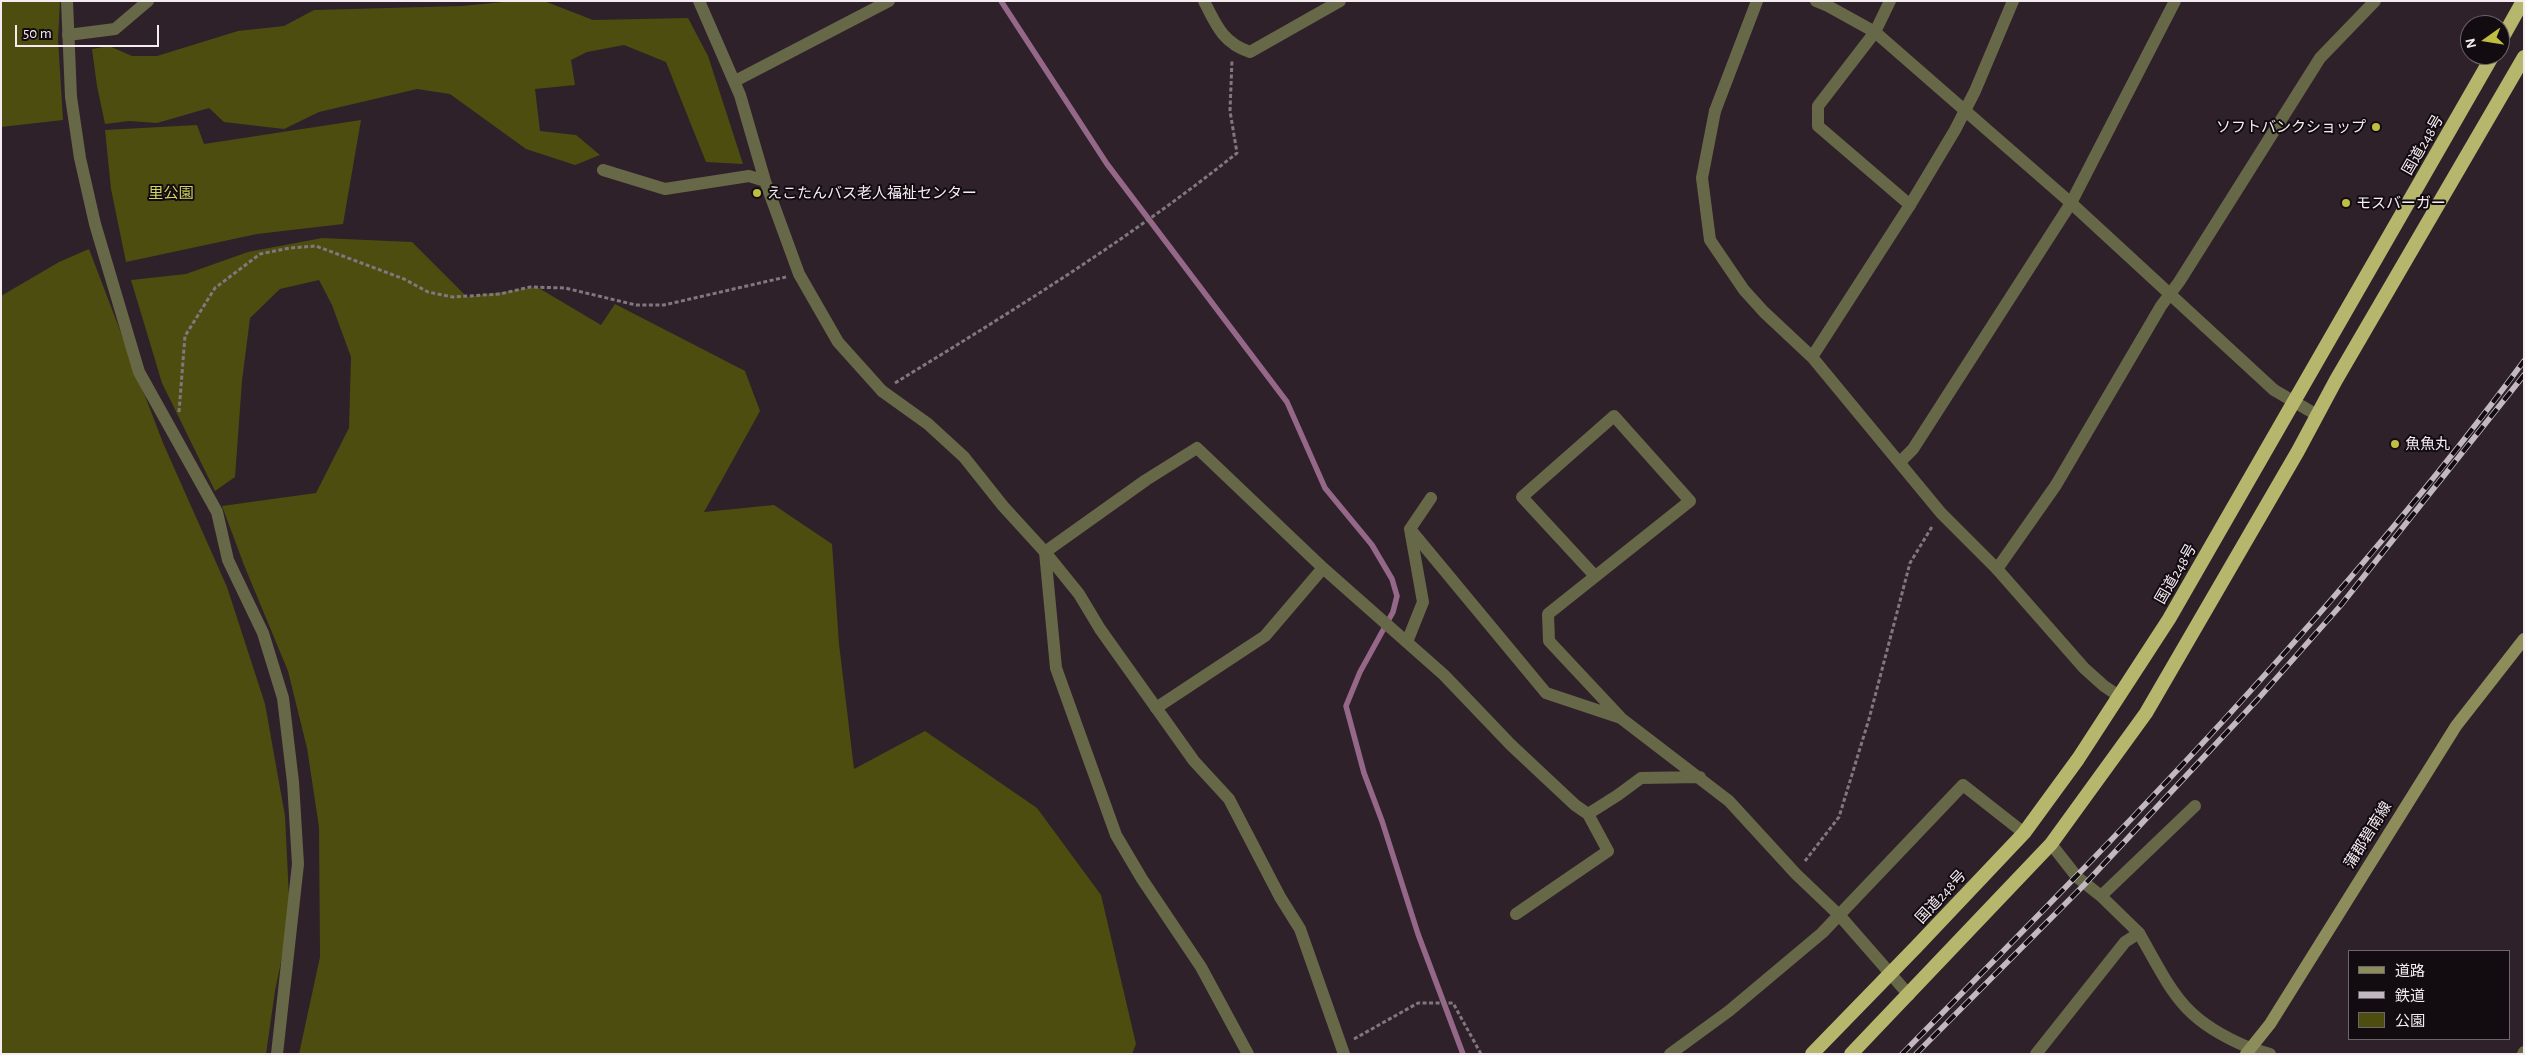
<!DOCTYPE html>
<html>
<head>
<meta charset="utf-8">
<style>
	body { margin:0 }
	#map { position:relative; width:2525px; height:1055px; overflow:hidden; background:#2e212a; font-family:"Alegreya Sans","Noto Sans JP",sans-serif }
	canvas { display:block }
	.frame { position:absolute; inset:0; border:2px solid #f5ecf2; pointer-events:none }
	.legend { position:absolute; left:2348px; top:950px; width:162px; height:90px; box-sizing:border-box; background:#120c10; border:1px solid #6d666a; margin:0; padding:6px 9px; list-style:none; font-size:15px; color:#f5ecf2 }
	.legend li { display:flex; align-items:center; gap:10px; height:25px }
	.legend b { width:25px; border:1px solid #6d666a }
	.north { position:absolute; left:2460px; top:15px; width:50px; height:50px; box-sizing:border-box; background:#120c10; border:1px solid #6d666a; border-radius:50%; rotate:257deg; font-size:14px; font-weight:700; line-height:20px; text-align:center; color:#f5ecf2 }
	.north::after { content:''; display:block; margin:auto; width:18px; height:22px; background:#bfbe41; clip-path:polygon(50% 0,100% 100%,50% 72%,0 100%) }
	.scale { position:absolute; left:15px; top:25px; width:144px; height:22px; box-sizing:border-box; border:2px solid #f5ecf2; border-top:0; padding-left:6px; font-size:15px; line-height:18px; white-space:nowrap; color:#f5ecf2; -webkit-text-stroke:4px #120c10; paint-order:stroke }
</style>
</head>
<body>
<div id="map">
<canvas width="2525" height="1055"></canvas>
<div class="frame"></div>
<ul class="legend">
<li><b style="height:6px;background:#8c8d5a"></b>道路</li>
<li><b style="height:6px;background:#c2b8bf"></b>鉄道</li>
<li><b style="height:14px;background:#4d4d0f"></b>公園</li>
</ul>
<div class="north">N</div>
<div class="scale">50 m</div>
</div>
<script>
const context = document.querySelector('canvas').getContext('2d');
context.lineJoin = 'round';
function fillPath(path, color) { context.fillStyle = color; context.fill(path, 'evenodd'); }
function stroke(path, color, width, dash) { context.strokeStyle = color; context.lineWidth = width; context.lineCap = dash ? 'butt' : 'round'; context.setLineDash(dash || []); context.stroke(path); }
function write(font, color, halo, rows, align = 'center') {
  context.font = font + ' "Alegreya Sans","Noto Sans JP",sans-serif'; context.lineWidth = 4; context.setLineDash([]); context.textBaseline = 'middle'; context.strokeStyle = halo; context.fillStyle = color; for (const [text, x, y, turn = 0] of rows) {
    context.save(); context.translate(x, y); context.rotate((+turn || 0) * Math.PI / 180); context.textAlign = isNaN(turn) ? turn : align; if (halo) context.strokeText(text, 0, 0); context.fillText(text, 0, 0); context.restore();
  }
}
fillPath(new Path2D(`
	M1,1H60L58,39L63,120L1,127Z
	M514,1H544L593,20L688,18L708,56L743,164L706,162L666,62L624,45L587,52L571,60L575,85L535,89L540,131L576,135L600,155L575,165L526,149L450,94L417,89L319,112L284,129L224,122L209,108L157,123L129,121L105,124L97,86L92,49L109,46L132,56H157L238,31L284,26L314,10L462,6Z
	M361,120L343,224L257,234L126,262L111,189L105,130L197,125L204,144Z
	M322,238L412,242L467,297L537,287L601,325L615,304L745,371L760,411L704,512L774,505L832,544L839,644L854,769L925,731L1037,808L1101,895L1136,1044L1132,1054H299L320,957L319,827L307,748L288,671L244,565L222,506L316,493L349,428L351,357L332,305L319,280L280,289L250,318L242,381L235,477L215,491L162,383L131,280L186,274L248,252Z
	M89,249L163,443L227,587L265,704L285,816L290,918L275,991L266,1054H1V296L59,262Z`), '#4d4d0f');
stroke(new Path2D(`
	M1001,1L1107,164L1287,402L1325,488L1372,545L1392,579L1397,596L1393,612L1360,672L1346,706L1364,773L1382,821L1418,934L1463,1054`), '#956889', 5.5);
stroke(new Path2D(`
	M895,383C1014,310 1128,240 1237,153L1230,111L1232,60
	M179,412L185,336L215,288L260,254L290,248L316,246L404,279L428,292L453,297L500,294L530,287L565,288L636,305H664L786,277
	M1805,861L1839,817L1869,719L1910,563L1933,525
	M1354,1039L1418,1003H1453L1481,1054`), '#83777f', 3, [4, 2.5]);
stroke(new Path2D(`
	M699,1L740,95L765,181L799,274L838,342L882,391
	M1204,1C1216,25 1223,43 1250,52L1340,1
	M1890,1L1875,32L1818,106V126L1910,205
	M68,35L115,29L148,1
	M1715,111L1757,1
	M603,170L665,189L749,176L765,181
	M1900,462L1913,449L2071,203L2175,1
	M1410,529L1546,693L1621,718
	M1997,569L2056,485L2161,306L2179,282L2320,58L2375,1
	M1595,576L1522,497L1614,416L1690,501L1548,614L1549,641L1622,719L1729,801L1796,874L1840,916L1909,995
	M1407,642L1423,602L1410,529L1431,498
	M1156,708L1265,636L1323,568
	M2051,844L2077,877L2101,896L2139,933
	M2101,896L2195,806
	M1516,914L1608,851L1588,814
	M2250,1048L2270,1054
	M1248,1054L1201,967L1142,879L1116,835L1056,668L1045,552L1146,480L1197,448L1323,568L1444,675L1511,745L1575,805L1588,814L1618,795L1641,778L1700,777
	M1670,1054L1729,1011L1822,933L1963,785L2024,833
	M2523,1054L2524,1052`), '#676848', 12);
stroke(new Path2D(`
	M67,1L71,97L80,158L95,224L139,372L217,512L228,560L263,633L283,698L293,782L298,864L277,1054
	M1816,1L1828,6L1875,32L2071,203L2274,390L2317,415
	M735,81L889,1
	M1715,111L1702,178L1710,240L1744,290L1764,312L1812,357L1941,513L1997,569L2084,668L2104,686L2119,696
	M1812,357L1910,205L1955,130L1975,91L2013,1
	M882,391L928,424L964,457L1003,506L1045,552L1079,594L1100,629L1194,761L1229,799L1280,897L1300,929L1344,1054
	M2036,1054L2125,942L2139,933C2173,993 2182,1020 2250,1048`), '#676848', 12);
stroke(new Path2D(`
	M2246,1054L2270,1024L2456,726L2524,639`), '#8c8d5a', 12);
stroke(new Path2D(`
	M2500,42L2523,1
	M1812,1054L1917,946L2024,833L2078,759L2169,619L2493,55
	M1851,1054L2051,844L2146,713L2298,451L2336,380L2524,57`), '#b6b76c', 14);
const rail = new Path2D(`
	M1902,1054C2120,833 2339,611 2524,361
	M1916,1054L2085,884L2258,699L2341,605L2524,375`);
stroke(rail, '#c2b8bf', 5.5);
stroke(rail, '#120c10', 4, [11]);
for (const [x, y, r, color] of [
	[2376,127,5,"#bfbe41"],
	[757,193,5,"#bfbe41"],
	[2346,203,5,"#bfbe41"],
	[2395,444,5,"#bfbe41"]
]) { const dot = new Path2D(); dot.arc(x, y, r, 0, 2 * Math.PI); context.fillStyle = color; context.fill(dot); stroke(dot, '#120c10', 2); }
write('15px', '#f5ecf2', '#120c10', [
	["ソフトバンクショップ",2366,127,"right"],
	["えこたんバス老人福祉センター",767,193],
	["モスバーガー",2356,203],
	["魚魚丸",2405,444]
], 'left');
write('15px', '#f5ecf2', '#120c10', [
	["国道248号",2423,145,-60],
	["国道248号",2176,574,-60],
	["蒲郡碧南線",2368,835,-58],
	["国道248号",1941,897,-47]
]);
write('15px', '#d2d363', '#120c10', [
	["里公園",171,193]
]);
</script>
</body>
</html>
